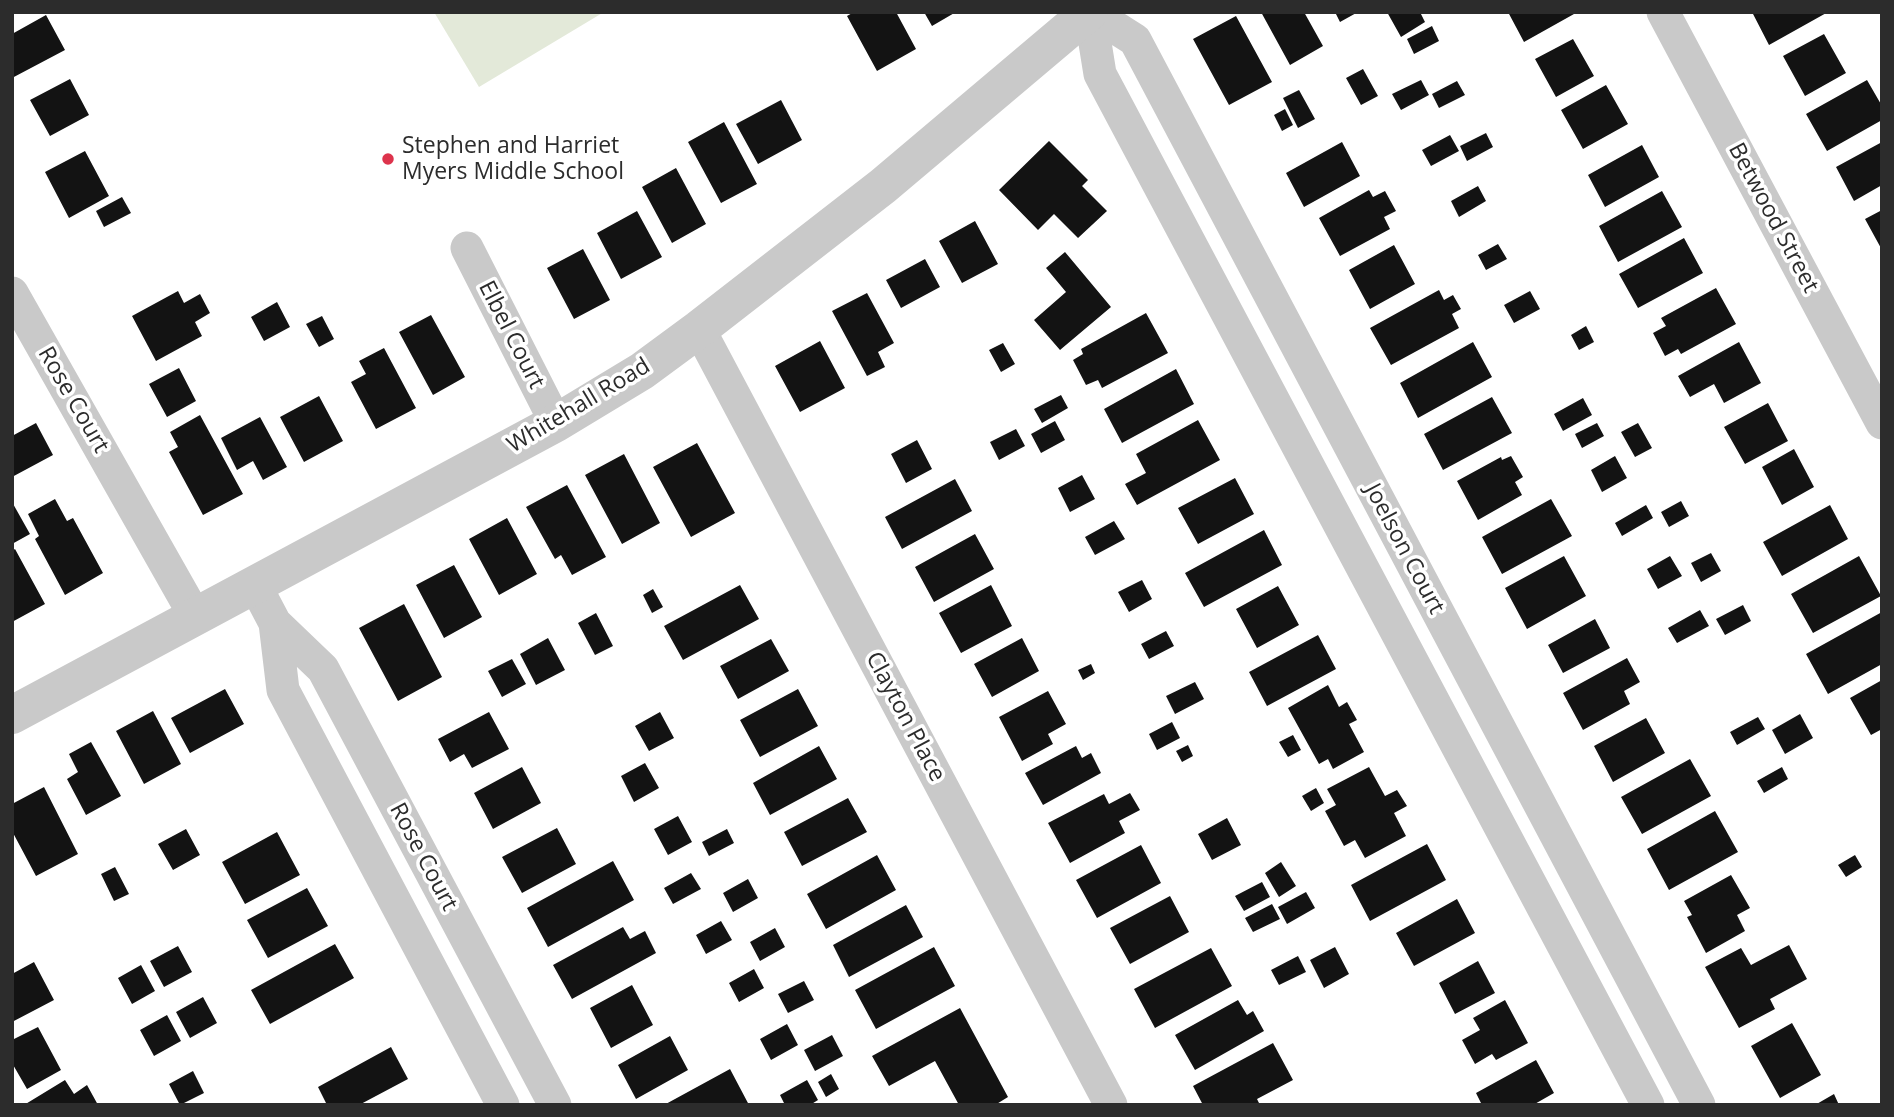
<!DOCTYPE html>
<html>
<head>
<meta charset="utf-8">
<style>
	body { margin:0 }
	#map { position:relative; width:1894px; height:1117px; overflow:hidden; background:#fff; font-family:"Open Sans",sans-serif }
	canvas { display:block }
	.frame { position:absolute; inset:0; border:14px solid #2c2c2c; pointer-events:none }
</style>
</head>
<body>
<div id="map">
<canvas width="1894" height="1117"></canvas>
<div class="frame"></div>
</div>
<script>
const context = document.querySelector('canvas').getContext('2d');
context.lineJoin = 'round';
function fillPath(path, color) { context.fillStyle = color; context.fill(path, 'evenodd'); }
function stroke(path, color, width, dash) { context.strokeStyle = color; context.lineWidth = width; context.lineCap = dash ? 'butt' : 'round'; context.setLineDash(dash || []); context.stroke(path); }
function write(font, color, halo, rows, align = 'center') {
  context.font = font + ' "Open Sans",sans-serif'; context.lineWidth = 7; context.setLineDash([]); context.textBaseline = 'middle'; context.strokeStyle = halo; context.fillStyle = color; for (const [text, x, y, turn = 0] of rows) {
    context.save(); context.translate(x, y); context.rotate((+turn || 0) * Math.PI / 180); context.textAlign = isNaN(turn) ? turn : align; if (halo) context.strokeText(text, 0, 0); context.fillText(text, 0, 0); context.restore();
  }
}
fillPath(new Path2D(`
	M434,12H604L479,87Z`), '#e3e9d9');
fillPath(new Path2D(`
	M854,12H896L916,49L877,71L847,16Z
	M924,12H956L932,26Z
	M1261,12H1304L1323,46L1290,65Z
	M1335,12H1358L1340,22Z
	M1387,12H1420L1425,22L1401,37Z
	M1508,12H1573L1574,14L1524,42Z
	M1752,12H1828L1769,45Z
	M46,15L65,50L12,78V34Z
	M1236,16L1272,82L1229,105L1193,39Z
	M1432,26L1439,41L1414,54L1407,39Z
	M1824,34L1846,73L1805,96L1783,56Z
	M1573,39L1594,76L1556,97L1535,59Z
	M1363,69L1378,96L1361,105L1346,78Z
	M70,79L89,115L50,136L30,100Z
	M1421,80L1429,95L1401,110L1392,94Z
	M1867,80L1882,106V120L1827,151L1806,114Z
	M1457,81L1465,95L1439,108L1432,94Z
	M1606,85L1628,124L1583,149L1561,110Z
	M1299,90L1315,119L1298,128L1283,98Z
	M781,100L802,140L758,164L736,124Z
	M1285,109L1293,125L1282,131L1274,115Z
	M724,122L757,184L721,203L688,142Z
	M1486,133L1493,147L1467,161L1460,146Z
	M1450,135L1459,151L1431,166L1422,150Z
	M1049,141L1088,180L1082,186L1107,211L1078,238L1054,214L1038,230L999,190Z
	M1342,142L1360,176L1304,207L1286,173Z
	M1882,142V185L1854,201L1836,167Z
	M1642,145L1659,177L1605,207L1588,175Z
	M85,151L109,196L69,218L45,172Z
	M676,168L706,224L672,243L642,187Z
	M1478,186L1486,201L1459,217L1451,201Z
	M1369,190L1373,197L1385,191L1396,211L1384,217L1390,229L1340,256L1319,218Z
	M1662,191L1682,227L1618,262L1599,226Z
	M122,197L131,213L104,227L96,211Z
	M1882,210V250L1865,219Z
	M637,211L662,257L621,279L597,233Z
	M975,221L998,264L962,283L939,241Z
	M1684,238L1703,273L1638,308L1619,274Z
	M1498,244L1507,259L1486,270L1478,255Z
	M1394,245L1415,284L1370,309L1349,270Z
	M583,249L610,300L574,319L547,268Z
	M1065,252L1111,307L1060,350L1034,320L1066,292L1046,268Z
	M925,259L940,287L901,308L886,280Z
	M1716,288L1736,324L1681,354L1678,349L1665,356L1653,333L1666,326L1661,318Z
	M1439,290L1444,300L1453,295L1461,309L1452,314L1459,328L1391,365L1370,328Z
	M178,291L184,303L200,294L210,313L195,322L202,336L156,361L132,316Z
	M1530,291L1540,309L1514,323L1504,305Z
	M867,293L894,343L878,352L885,367L867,376L832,311Z
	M277,302L290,327L264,341L251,317Z
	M1146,313L1168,353L1102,388L1098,380L1086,385L1073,360L1083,354L1081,349Z
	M431,315L465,377L433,395L399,332Z
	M322,316L334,339L319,347L306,324Z
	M1586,326L1594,342L1579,350L1571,335Z
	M820,341L845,388L800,412L775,366Z
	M1473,342L1492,377L1418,418L1400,383Z
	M1739,342L1761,383L1724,403L1714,384L1690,397L1678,376Z
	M1003,343L1015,364L1001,372L989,350Z
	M384,348L416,408L376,429L351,382L366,374L359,361Z
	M179,368L196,401L167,417L149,384Z
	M1176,369L1194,404L1122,443L1104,409Z
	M1061,395L1068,408L1042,423L1034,409Z
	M319,396L343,441L304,462L280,417Z
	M1492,397L1512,433L1443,470L1424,434Z
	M1583,398L1592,415L1563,431L1554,414Z
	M1768,403L1788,441L1745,464L1724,427Z
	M200,415L243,494L203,515L169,452L178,447L170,432Z
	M260,417L287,467L263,480L253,461L237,470L221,438Z
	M1198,420L1220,460L1137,505L1125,484L1146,473L1136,454Z
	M1055,421L1065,440L1041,453L1031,434Z
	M36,423L53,455L12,477V436Z
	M1597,423L1604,436L1582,448L1575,434Z
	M1638,423L1652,448L1635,457L1621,432Z
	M1016,429L1025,446L999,460L990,442Z
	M917,440L932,469L906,483L891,454Z
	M697,443L735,513L691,537L653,467Z
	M1794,449L1814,487L1782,505L1762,467Z
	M624,454L660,523L622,544L585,475Z
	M1511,456L1523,477L1515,482L1522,495L1478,520L1457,481L1501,457L1502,460Z
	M1615,456L1627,478L1602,492L1591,470Z
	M1082,475L1095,499L1070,512L1058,488Z
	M1235,478L1254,514L1198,544L1178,508Z
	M955,479L972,511L902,549L885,517Z
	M567,485L606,557L572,575L561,555L555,559L526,507Z
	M55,499L67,521L73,518L103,573L65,595L35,539L39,536L28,514Z
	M1551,499L1572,536L1502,574L1482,537Z
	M1681,501L1689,516L1669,527L1661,512Z
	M12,502L30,534L12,544Z
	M1646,505L1653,518L1622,536L1615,523Z
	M1830,505L1848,539L1782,576L1763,542Z
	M507,518L537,574L499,595L469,539Z
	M1114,521L1125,539L1095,555L1085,537Z
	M1264,530L1282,565L1204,607L1185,573Z
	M975,534L994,569L934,602L915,567Z
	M15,549L45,604L12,622V551Z
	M1711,553L1721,571L1701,582L1691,563Z
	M1564,556L1586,596L1527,629L1505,588Z
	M1670,556L1682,576L1658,589L1647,569Z
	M1859,556L1881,596L1813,633L1791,594Z
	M454,565L482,617L444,638L416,585Z
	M1142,580L1152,599L1129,612L1118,592Z
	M740,585L759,619L683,660L664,626Z
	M991,585L1012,626L961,653L939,613Z
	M1278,586L1299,625L1257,648L1236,609Z
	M653,589L663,607L652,613L643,595Z
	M404,604L442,677L398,701L359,628Z
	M1743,605L1751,621L1725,635L1716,619Z
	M1700,610L1709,626L1677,643L1668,628Z
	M1882,612V664L1828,694L1806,654Z
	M596,613L613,646L595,655L578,623Z
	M1595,619L1610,648L1563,673L1548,645Z
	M1166,631L1174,646L1149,659L1141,644Z
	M1318,635L1336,669L1267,706L1249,672Z
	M548,638L565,670L536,685L520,654Z
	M1022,638L1039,671L992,697L974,664Z
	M771,639L789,671L738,699L720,666Z
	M1627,658L1640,682L1624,691L1630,704L1583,730L1563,693Z
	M512,659L526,684L502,697L488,671Z
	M1091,664L1095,673L1083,680L1078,670Z
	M1882,680V729L1871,735L1850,698Z
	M1195,682L1204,699L1175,714L1166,696Z
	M1328,685L1339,707L1347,702L1357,720L1349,724L1364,752L1333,769L1328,759L1319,764L1288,708Z
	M225,689L244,724L190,753L171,718Z
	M798,689L818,726L760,757L740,720Z
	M1048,691L1066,724L1048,734L1053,744L1022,761L999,717Z
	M153,711L181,764L144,784L116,731Z
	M489,712L509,749L472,768L464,754L450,762L438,739Z
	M660,712L674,738L649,751L635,726Z
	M1800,714L1813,738L1785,754L1772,730Z
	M1758,717L1765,729L1737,745L1730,732Z
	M1646,718L1665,753L1613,782L1594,746Z
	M1172,722L1180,738L1157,750L1149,734Z
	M1293,735L1301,750L1288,757L1279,742Z
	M91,742L121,796L86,815L67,779L78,772L69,754Z
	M1188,745L1193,756L1182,762L1176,751Z
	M819,746L837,779L770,815L753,783Z
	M1076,746L1082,758L1091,753L1101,773L1043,805L1025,773Z
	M1690,759L1711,796L1642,834L1621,797Z
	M645,763L659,788L634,802L621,776Z
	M522,767L541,803L493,829L474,793Z
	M1369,767L1385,796L1397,790L1407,806L1394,813L1406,836L1365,858L1355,840L1344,846L1325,811L1336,805L1327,789Z
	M1782,767L1788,779L1764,793L1757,781Z
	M44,787L78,854L36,876L12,831V804Z
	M1316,788L1324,803L1311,811L1302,796Z
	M1130,793L1140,810L1119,821L1125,833L1070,863L1048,823L1104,794L1109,804Z
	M848,798L867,832L802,866L784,832Z
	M1715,811L1738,852L1669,890L1647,849Z
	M678,816L692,842L668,855L654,829Z
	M1227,818L1241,845L1212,860L1198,834Z
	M557,828L576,864L522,893L502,857Z
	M186,829L200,855L173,870L158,844Z
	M727,829L734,843L709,856L702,842Z
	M277,832L300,875L245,904L222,862Z
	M1427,844L1446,880L1370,921L1351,885Z
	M1141,845L1161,883L1097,918L1076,880Z
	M877,855L896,890L826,929L807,894Z
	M1855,855L1862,867L1846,877L1838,865Z
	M613,861L634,900L548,947L527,908Z
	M1281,862L1296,886L1279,897L1265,873Z
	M115,867L129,894L114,901L101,874Z
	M691,873L701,889L673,904L664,888Z
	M1731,875L1750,908L1737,915L1745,931L1706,953L1687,917L1692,915L1684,901Z
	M748,879L758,898L733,912L723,893Z
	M1262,882L1270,897L1244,911L1235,896Z
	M307,888L328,926L268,958L247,920Z
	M1306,892L1315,908L1287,924L1278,907Z
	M1170,896L1189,932L1130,964L1110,928Z
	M1457,899L1475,933L1414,966L1396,933Z
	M1272,904L1280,919L1253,932L1245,918Z
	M906,905L923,937L849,977L833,945Z
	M721,921L732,940L706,954L696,935Z
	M623,927L630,939L645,931L656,953L572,999L553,965Z
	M775,928L785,947L760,961L750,942Z
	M335,944L354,978L270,1024L251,990Z
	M1789,945L1807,979L1770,999L1775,1009L1739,1028L1705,967L1741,948L1751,965Z
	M178,946L192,972L164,987L150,961Z
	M934,947L955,986L876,1029L855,990Z
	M1335,947L1349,974L1324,988L1310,960Z
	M1211,948L1232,986L1155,1028L1134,989Z
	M1298,956L1306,972L1279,985L1271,970Z
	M1478,961L1495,993L1455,1014L1439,983Z
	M34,962L54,1000L12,1022V974Z
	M141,965L155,991L132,1004L118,978Z
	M754,969L764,988L739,1002L729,983Z
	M804,981L814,1000L788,1013L778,994Z
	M632,985L653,1025L611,1048L590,1008Z
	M203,997L217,1023L190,1038L176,1012Z
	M1238,1000L1247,1015L1253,1011L1264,1031L1195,1070L1175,1035Z
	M1505,1000L1528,1043L1496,1060L1492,1054L1475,1064L1462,1040L1480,1030L1473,1018Z
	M960,1008L1008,1097L995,1105H959L935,1061L889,1086L872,1056Z
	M167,1015L181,1041L154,1056L140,1030Z
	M1792,1023L1821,1075L1780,1098L1751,1046Z
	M787,1024L798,1045L771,1060L760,1039Z
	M38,1027L61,1070L27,1089L12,1063V1040Z
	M832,1035L843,1056L815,1071L804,1050Z
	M670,1036L688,1070L636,1099L618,1065Z
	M1273,1043L1293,1080L1257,1099L1260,1105H1203L1193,1086Z
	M391,1047L408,1079L359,1105H327L318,1087Z
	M1536,1060L1554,1093L1533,1105H1482L1476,1093Z
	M730,1069L749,1105H664Z
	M193,1071L204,1093L180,1105L169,1084Z
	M831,1074L839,1089L826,1097L818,1082Z
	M65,1080L74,1094L87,1085L98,1105H24Z
	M807,1080L818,1100L810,1105H785L780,1095Z
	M1834,1094L1839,1105H1815Z`), '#131313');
stroke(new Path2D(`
	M1090,12L1100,74L1648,1105
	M1091,12L1135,40L1699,1105
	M1663,12L1882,423
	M467,248L556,423
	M12,293L195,616
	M699,329L1111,1105
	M255,585L275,623L323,669L555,1105
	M275,623L283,690L503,1105`), '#c9c9c9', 33);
stroke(new Path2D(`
	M12,715L556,423L642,371L699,329L883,186L1089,12`), '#c9c9c9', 38);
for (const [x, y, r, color] of [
	[388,159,7,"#dd334c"]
]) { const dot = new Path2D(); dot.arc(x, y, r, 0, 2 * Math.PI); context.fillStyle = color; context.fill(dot); stroke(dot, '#fff', 2.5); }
write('23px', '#2c2c2c', '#fff', [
	["Stephen and Harriet",402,146],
	["Myers Middle School",402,172]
], 'left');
write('23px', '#2c2c2c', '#fff', [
	["Betwood Street",1773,218,62],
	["Elbel Court",511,335,63],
	["Rose Court",73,400,60],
	["Whitehall Road",579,406,-31],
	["Joelson Court",1404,549,62],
	["Clayton Place",905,717,62],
	["Rose Court",423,857,62]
]);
</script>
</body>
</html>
